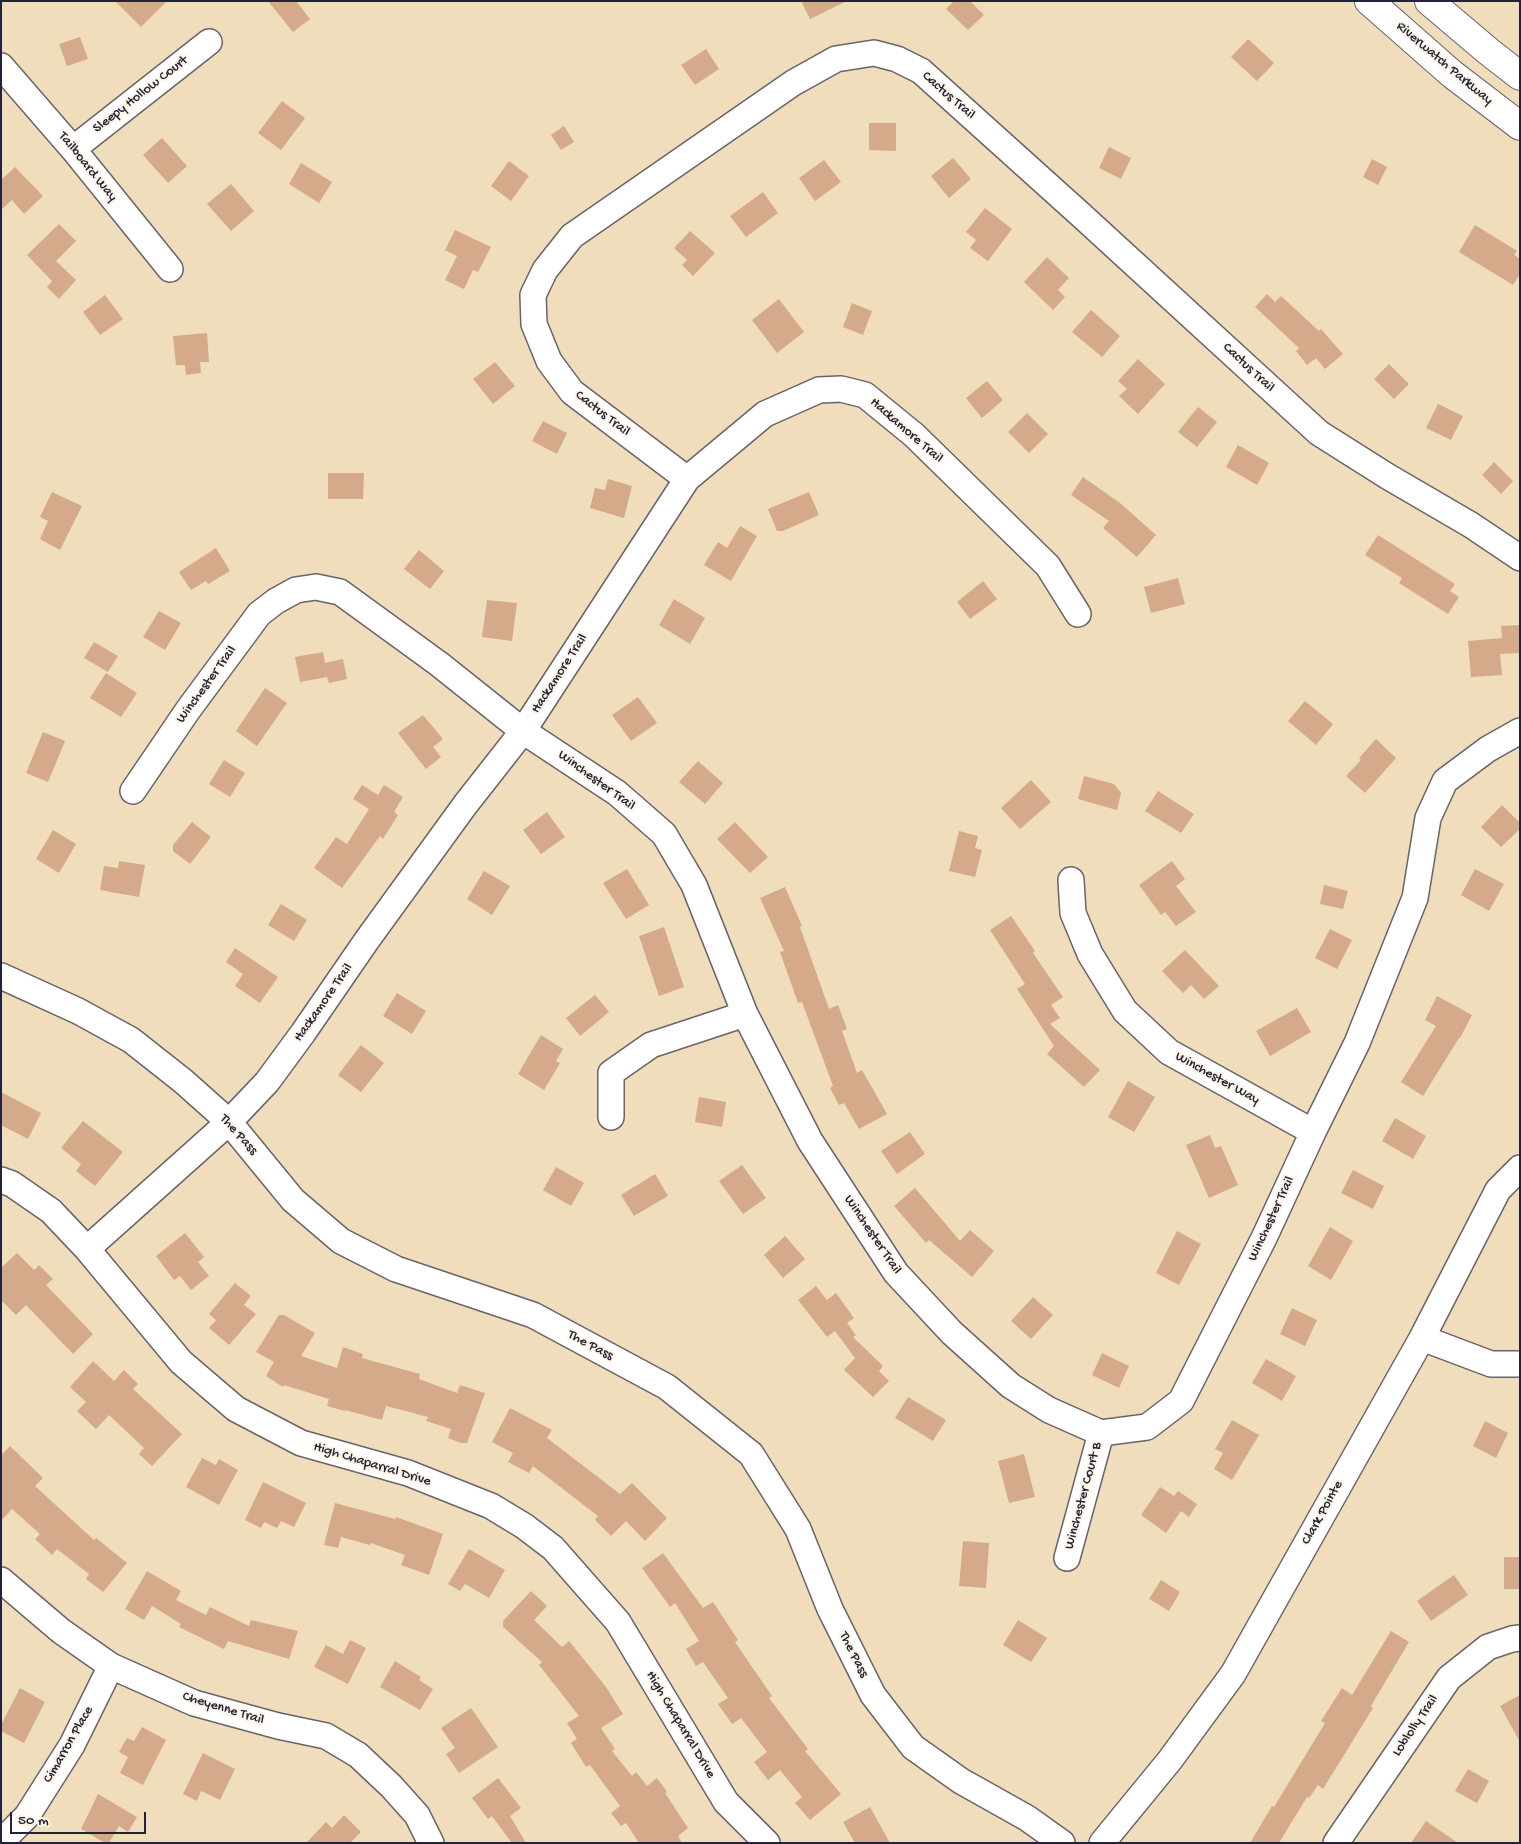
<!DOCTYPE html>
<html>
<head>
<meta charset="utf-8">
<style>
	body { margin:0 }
	#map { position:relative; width:1521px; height:1844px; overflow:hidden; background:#f0ddbb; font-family:"Gochi Hand",sans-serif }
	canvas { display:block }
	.frame { position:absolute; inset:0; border:2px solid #22223b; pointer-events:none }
	.scale { position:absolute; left:10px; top:1812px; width:136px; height:22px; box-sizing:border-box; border:2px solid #22223b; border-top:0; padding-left:6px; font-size:15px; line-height:18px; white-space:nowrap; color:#22223b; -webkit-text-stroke:4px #fcf5e5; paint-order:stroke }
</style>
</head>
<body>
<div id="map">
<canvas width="1521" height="1844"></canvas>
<div class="frame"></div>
<div class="scale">50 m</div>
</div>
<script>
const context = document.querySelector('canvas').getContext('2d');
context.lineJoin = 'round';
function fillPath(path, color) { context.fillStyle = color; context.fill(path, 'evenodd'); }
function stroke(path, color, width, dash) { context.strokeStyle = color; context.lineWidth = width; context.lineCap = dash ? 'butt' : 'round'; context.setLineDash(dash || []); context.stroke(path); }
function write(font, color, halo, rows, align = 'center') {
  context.font = font + ' "Gochi Hand",sans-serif'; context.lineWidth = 4; context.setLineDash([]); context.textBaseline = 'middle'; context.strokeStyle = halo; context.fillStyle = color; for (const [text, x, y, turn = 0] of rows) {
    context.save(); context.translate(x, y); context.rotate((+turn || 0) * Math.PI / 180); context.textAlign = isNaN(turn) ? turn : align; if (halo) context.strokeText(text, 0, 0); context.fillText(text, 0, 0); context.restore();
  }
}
fillPath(new Path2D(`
	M115,1H167L141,27Z
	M268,1H296L310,19L293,32Z
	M801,1H847L810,19Z
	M954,1H970L984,15L968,30L946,9Z
	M80,37L88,59L67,66L59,44Z
	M1248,39L1274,63L1257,81L1231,57Z
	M706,49L719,69L695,85L681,65Z
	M282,101L305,118L281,150L258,133Z
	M869,123H896V151L869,150Z
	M564,126L574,142L561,150L551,135Z
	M162,138L187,166L168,183L143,155Z
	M1109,147L1131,158L1121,179L1099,168Z
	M953,158L971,179L949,198L931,176Z
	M1372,159L1387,167L1378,185L1363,177Z
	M824,160L841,182L815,201L799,178Z
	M509,161L529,176L511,201L491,186Z
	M301,163L332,182L319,203L289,184Z
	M15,167L43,196L24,214L12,200L1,210V180Z
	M231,184L254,211L231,231L207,204Z
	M763,192L778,213L746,237L730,216Z
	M985,208L1012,229L988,261L970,248L976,240L966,232Z
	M59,224L76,241L56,261L76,280L59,299L47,287L52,281L27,255Z
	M1475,225L1517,251L1514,255L1520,259V274L1513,285L1459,252Z
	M455,230L491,247L478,272L473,270L464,289L445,280L457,256L445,250Z
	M690,231L715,253L693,276L682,265L687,260L674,248Z
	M1047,257L1069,278L1058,290L1065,297L1053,310L1024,282Z
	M1267,294L1275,302L1281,296L1319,331L1321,329L1343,354L1325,369L1316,358L1307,365L1296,351L1299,348L1255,307Z
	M105,295L123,319L100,335L83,312Z
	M779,299L804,332L777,353L752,320Z
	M852,303L872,311L863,335L843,327Z
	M1091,310L1120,336L1102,357L1072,332Z
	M207,333L209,362H200L201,373L186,375L185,365H176L173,336Z
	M1138,359L1165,384L1138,414L1119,396L1127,389L1118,381Z
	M495,362L515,386L493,404L473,379Z
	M1389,364L1409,384L1394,399L1374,379Z
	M987,381L1003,400L982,418L966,398Z
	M1438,404L1463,416L1451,440L1426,428Z
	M1198,407L1217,422L1197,447L1178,432Z
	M1027,413L1048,434L1029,453L1008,432Z
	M543,421L567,433L557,454L532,441Z
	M1238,445L1269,463L1257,485L1226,467Z
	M1494,462L1513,481L1501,494L1482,475Z
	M328,473H364L363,499H328Z
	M1083,477L1120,503L1156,535L1137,557L1103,528L1109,521L1071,495Z
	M608,479L632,486L624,518L590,508L595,488L605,490Z
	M52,492L82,506L60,550L40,539L48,521L40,517Z
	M809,492L819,515L783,531H777L768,509Z
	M740,526L757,536L731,581L704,565L718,542L727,548Z
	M1378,535L1455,584L1450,591L1459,597L1448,614L1399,583L1402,578L1365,555Z
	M216,548L230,571L208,584L206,581L191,590L179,572Z
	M419,550L444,571L430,589L404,569Z
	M1178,578L1185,604L1151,613L1144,587Z
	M983,581L997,599L970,619L957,602Z
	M674,599L705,618L690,644L659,625Z
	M487,600L517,603L512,641L482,637Z
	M159,611L181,623L165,650L143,637Z
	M1520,625V653L1500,654L1502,675L1471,677L1468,641L1502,638L1501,626Z
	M94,642L118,656L108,672L84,658Z
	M323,652L325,663L343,659L347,679L329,683L327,677L300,682L295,657Z
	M106,673L137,693L121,717L90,698Z
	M265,688L287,703L257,746L236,731Z
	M638,697L657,723L631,741L612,715Z
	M1305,701L1333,724L1316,745L1288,721Z
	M423,715L443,739L433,747L441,757L426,769L398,733Z
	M43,732L65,741L48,782L26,773Z
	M1376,739L1396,758L1365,793L1346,776L1361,760L1359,758Z
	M224,760L245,773L230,797L209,784Z
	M698,761L723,783L705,804L679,782Z
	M1084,776L1114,784L1121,793L1117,810L1078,799Z
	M1031,780L1051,802L1020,829L1001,808Z
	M362,785L378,795L384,785L403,797L394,812L398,815L383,839L380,836L342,888L314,868L336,837L347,844L369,809L353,799Z
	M1158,791L1194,814L1181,833L1145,811Z
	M1502,805L1520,823V829L1501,847L1481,827Z
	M547,812L565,837L541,854L523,830Z
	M192,822L211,837L190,864L173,851V845Z
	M735,822L768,857L750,873L717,839Z
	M53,830L76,844L59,873L36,859Z
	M959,831L978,836L975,848L982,850L975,877L949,871Z
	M119,861L145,865L139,897L100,890L104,866L118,868Z
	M1172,861L1185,879L1176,886L1196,912L1176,926L1165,912L1161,915L1139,885Z
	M627,869L649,905L626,919L603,883Z
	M1475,869L1504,884L1489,911L1461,895Z
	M484,871L510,886L492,915L467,899Z
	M1324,885L1348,891L1343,909L1320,904Z
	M785,887L802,926L800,927L829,1009L838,1005L847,1029L842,1031L857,1073L862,1070L887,1114L859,1129L844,1103L839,1105L830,1088L833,1086L802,1002L798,1003L780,952L784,951L760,898Z
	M281,904L307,920L294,941L268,925Z
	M1011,916L1035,951L1033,953L1063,997L1051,1005L1060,1018L1050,1024L1100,1070L1084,1087L1047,1054L1054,1046L1017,989L1025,984L990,930Z
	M664,927L684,987L659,996L639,936Z
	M1330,929L1352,940L1337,969L1315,958Z
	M235,948L278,977L260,1003L235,986L243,974L226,962Z
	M1185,950L1219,986L1204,999L1191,985L1183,993L1162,971Z
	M397,993L426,1011L412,1034L383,1016Z
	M595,995L609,1012L580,1036L566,1018Z
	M1437,996L1472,1015L1460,1038H1459L1423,1096L1401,1082L1436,1026L1425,1020Z
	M1297,1008L1311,1032L1270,1056L1256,1031Z
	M541,1035L563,1049L556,1061L560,1063L544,1090L518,1074Z
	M361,1045L384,1063L361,1092L338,1075Z
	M1128,1081L1155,1097L1134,1132L1108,1117Z
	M1,1092L41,1113L28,1139L1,1125Z
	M699,1097L726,1102L722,1127L695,1122Z
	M1395,1118L1426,1136L1413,1159L1382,1141Z
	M83,1121L123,1152L95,1186L76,1171L81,1164L61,1148Z
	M910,1132L925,1154L897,1174L881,1151Z
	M1210,1135L1215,1148L1221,1146L1238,1185L1209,1198L1186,1145Z
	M742,1165L766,1198L743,1214L719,1181Z
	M556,1167L584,1183L571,1206L543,1190Z
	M1353,1170L1384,1186L1373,1209L1341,1193Z
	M655,1174L668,1196L634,1216L621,1195Z
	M915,1188L960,1241L970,1230L994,1251L972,1277L929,1240L926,1243L894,1206Z
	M1330,1227L1353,1241L1331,1280L1308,1266Z
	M1177,1231L1201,1244L1179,1285L1156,1273Z
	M185,1233L204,1257L198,1262L209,1276L191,1290L180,1276L174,1280L156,1256Z
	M785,1236L805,1259L783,1278L764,1255Z
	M17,1253L34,1270L39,1265L53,1279L46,1285L93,1334L73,1354L26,1305L16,1315L1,1300V1268Z
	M235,1283L251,1296L244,1305L256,1314L229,1345L209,1328L216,1320L209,1314Z
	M816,1286L827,1300L836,1293L854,1318L847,1323L856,1335L853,1337L883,1366L879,1371L889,1381L873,1397L844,1370L855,1358L835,1331L827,1337L798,1300Z
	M1033,1297L1053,1315L1031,1339L1011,1321Z
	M1292,1308L1317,1320L1305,1346L1280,1334Z
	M279,1315H284L315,1333L301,1356L337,1368L343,1347L363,1354L362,1358L420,1374L419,1379L457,1393L460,1385L485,1393L467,1443H461L448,1438L451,1429L426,1421L428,1417L386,1406L382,1420L345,1410V1411L327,1406L329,1399L284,1385L283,1387L266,1376L274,1362L256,1352Z
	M1102,1353L1129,1366L1119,1388L1092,1375Z
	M1266,1359L1296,1376L1282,1401L1252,1383Z
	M93,1361L114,1381L124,1370L138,1384L133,1389L182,1434L152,1466L139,1454L144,1448L109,1415L96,1429L77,1411L86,1402L70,1387Z
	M908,1397L946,1420L933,1441L895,1418Z
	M510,1408L552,1430L547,1438L620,1494L632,1483L667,1518L645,1541L626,1521L611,1536L595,1520L598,1516L533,1466L529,1473L508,1462L513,1453L492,1442Z
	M1232,1420L1259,1435L1232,1480L1214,1469L1223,1453L1215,1449Z
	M1485,1421L1508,1433L1496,1458L1473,1446Z
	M10,1446L43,1478L35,1486L94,1540L96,1538L127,1563L103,1592L86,1579L89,1574L57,1549L52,1555L35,1539L40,1534L12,1509L1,1521V1455Z
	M1024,1454L1035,1497L1009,1503L998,1461Z
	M202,1458L216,1465L219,1459L238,1470L219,1505L186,1487Z
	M263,1482L306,1503L294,1527L281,1521L277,1528L264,1522L261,1528L245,1520Z
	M1160,1487L1174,1496L1178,1491L1197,1504L1189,1517L1181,1511L1166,1533L1141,1515Z
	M335,1503L395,1519L396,1517L443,1534L429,1575L401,1565L405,1555L371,1543L370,1545L341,1537L338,1548L324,1545Z
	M963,1541L989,1543L986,1588L959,1586Z
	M469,1549L505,1570L489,1598L465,1584L460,1591L448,1584Z
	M663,1553L703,1608L713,1602L738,1640L735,1642L772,1696L769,1698L808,1749L805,1751L841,1794L810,1820L795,1803L802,1797L780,1770L768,1780L754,1762L767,1752L741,1718L732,1724L718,1704L728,1698L703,1662L696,1666L686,1649L699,1641L675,1603L670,1607L642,1568Z
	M1504,1557H1520V1589H1504Z
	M147,1571L181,1591L176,1600L206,1615L210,1607L249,1626L251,1620L298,1631L289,1659L228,1641L224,1649L179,1627L181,1624L152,1606L144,1620L125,1609Z
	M1454,1575L1468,1595L1431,1621L1417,1601Z
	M1161,1580L1180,1592L1169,1611L1149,1599Z
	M531,1591L547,1606L534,1620L562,1647L569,1641L606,1687L623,1714L601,1728L615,1749L612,1751L632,1776L636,1772L647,1786L657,1778L667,1792L665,1793L688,1828L678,1836L682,1843H639L626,1823L621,1826L611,1813L620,1806L590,1765L586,1767L571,1743L577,1739L567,1723L579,1716L539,1665L542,1662L503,1627V1621Z
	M1018,1620L1047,1638L1031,1662L1003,1645Z
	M1391,1631L1409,1642L1371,1706L1373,1708L1323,1789L1318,1785L1309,1798L1307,1797L1279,1843H1250L1272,1806L1274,1807L1325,1723L1321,1721L1342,1688L1352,1695Z
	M350,1640L366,1648L348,1684L314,1667L326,1645L343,1654Z
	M395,1661L421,1677L419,1680L433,1689L420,1710L380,1687Z
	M20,1688L45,1702L24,1743L1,1731V1725Z
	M1520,1695V1742L1500,1706Z
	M471,1708L498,1747L459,1773L446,1754L455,1748L441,1728Z
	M142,1727L166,1740L143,1785L120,1773L128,1757L119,1752L127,1738L134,1741Z
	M203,1753L235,1769L220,1800L201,1791L197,1801L183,1794Z
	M1468,1769L1489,1781L1477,1803L1455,1791Z
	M498,1778L521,1808L510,1816L526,1843H512L492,1816L488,1819L472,1798Z
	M98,1794L137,1817L128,1832L119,1826L109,1843H105L81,1829Z
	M870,1807L890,1843H855L843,1822Z
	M344,1815L361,1832L350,1843H306L326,1822L332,1828Z
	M1426,1821L1458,1843H1411Z`), '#d5aa8a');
const minor = new Path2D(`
	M1,66L73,149L170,269
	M73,149L209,42
	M687,479L572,392L549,361L534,324L533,295L545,270L572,236L793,83L836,59L874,53L897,59L921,71L1081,215L1319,433L1387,476L1471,525L1520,558
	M133,791L188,710L259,614L276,601L296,590L316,587L340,592L439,664L523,731L617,793L664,834L694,885L745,1014L810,1141L896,1273L952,1333L1011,1386L1049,1410L1101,1433L1147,1427L1181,1401L1264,1238L1313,1132L1357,1043L1415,898L1428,818L1445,781L1488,749L1520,731
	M1071,880L1073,913L1090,954L1125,1011L1169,1052L1313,1132
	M1,976L78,1011L131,1040L183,1081L229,1122L293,1200L341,1241L396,1269L533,1315L667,1387L751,1454L798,1529L830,1609L873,1695L913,1747L961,1781L1027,1818L1062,1843
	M611,1117V1073L651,1045L745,1014
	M1,1180L12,1184L51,1211L87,1249L181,1362L236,1409L301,1443L408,1473L491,1506L524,1526L553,1548L618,1622L726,1802L767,1843
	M87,1249L229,1122L267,1082L303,1033L367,940L465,805L523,731L687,479L765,414L819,390L841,389L865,395L914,435L1048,566L1078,614
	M1422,1338L1491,1364H1520
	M1067,1558L1101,1433
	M1,1580L61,1631L111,1666L194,1703L278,1726L326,1736L358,1755L391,1786L417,1815L431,1843
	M1,1842L27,1816L72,1745L111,1666
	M1102,1843L1170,1760L1233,1674L1422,1338L1498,1190L1520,1168
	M1336,1843L1449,1678L1488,1647L1512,1639L1520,1638`);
const major = new Path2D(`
	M1369,1L1452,74L1520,126
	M1429,1L1488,51L1520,76`);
stroke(minor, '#6a6368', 28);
stroke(major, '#6a6368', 30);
stroke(minor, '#fff', 25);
stroke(major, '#fff', 28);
write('14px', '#22223b', '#fcf5e5', [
	["Riverwatch Parkway",1444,64,40],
	["Sleepy Hollow Court",141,95,-38],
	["Cactus Trail",948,96,41],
	["Tailboard Way",87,167,51],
	["Cactus Trail",1248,368,43],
	["Cactus Trail",602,414,38],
	["Hackamore Trail",906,431,41],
	["Hackamore Trail",560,674,-57],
	["Winchester Trail",207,685,-54],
	["Winchester Trail",596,781,36],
	["Hackamore Trail",324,1003,-55],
	["Winchester Way",1217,1079,29],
	["The Pass",238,1135,48],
	["Winchester Trail",1272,1219,-65],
	["Winchester Trail",872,1235,56],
	["The Pass",590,1346,28],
	["High Chaparral Drive",372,1465,17],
	["Winchester Court B",1084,1496,-75],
	["Clark Pointe",1323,1513,-61],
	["The Pass",853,1655,63],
	["Cheyenne Trail",223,1709,17],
	["High Chaparral Drive",680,1725,59],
	["Loblolly Trail",1416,1726,-56],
	["Cimarron Place",69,1745,-60]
]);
</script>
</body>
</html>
